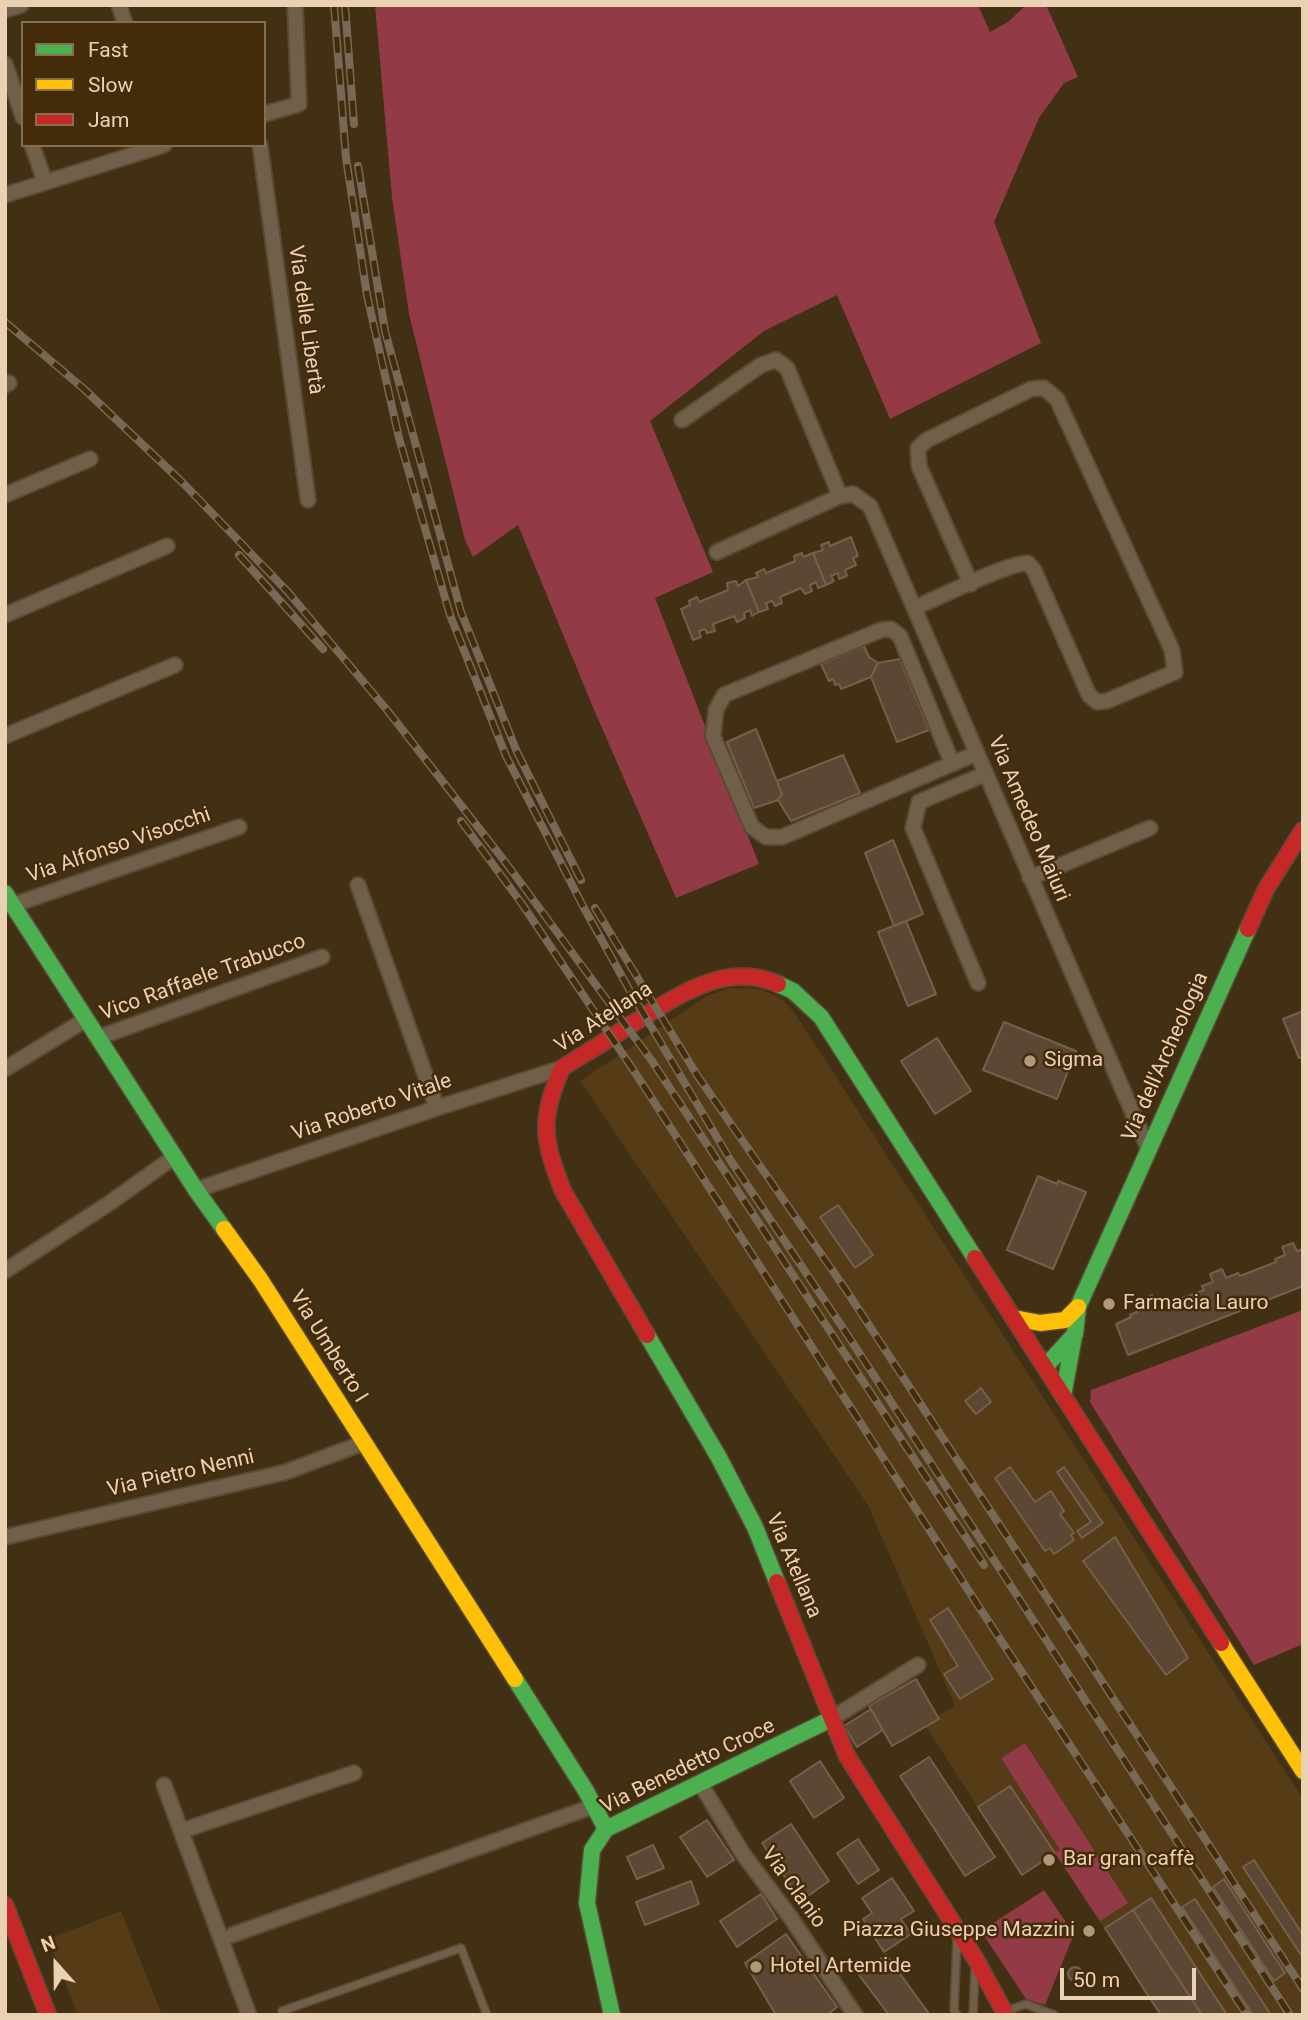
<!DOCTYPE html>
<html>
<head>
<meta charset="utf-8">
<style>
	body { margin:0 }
	#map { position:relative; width:1308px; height:2020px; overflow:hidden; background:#413014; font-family:Roboto,sans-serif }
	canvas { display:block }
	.frame { position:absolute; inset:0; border:7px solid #ebd1b3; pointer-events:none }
	.legend { position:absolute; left:21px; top:21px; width:245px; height:126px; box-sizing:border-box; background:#442c0a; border:2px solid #876e4e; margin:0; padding:9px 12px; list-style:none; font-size:21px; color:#ebd1b3 }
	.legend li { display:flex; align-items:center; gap:14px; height:35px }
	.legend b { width:35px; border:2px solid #876e4e }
	.north { position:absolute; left:21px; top:1929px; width:70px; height:70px; -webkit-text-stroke:5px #442c0a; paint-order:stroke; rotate:339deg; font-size:19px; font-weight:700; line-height:28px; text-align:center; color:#ebd1b3 }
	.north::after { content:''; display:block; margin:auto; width:24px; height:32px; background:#ebd1b3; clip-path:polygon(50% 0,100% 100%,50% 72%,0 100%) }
	.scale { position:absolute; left:1060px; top:1968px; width:136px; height:32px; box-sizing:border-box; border:4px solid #ebd1b3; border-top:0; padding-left:9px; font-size:21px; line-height:24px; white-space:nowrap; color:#ebd1b3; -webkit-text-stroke:5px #442c0a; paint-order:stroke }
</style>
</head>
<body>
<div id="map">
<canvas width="1308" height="2020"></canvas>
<div class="frame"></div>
<ul class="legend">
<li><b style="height:9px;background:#4caf50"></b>Fast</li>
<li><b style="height:9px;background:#ffc107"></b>Slow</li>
<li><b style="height:9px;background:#c62828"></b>Jam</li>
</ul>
<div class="north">N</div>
<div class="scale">50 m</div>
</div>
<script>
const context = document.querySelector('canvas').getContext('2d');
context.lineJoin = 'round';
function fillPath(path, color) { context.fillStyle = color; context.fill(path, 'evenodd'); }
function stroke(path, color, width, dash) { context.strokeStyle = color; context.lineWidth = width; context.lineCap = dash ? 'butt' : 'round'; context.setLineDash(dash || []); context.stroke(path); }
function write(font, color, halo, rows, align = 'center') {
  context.font = font + ' Roboto,sans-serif'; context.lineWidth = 5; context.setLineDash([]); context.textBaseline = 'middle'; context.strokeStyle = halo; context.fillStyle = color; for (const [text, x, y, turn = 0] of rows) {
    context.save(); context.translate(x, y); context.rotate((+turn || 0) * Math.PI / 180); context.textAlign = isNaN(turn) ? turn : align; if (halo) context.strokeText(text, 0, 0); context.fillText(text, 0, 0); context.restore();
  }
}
fillPath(new Path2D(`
	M729,988L761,989L782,999L796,1015L1303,1799V2015H1161L1055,1854L1022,1875L924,1724L955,1706L868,1505L580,1081L707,996Z
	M121,1911L162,2015H78L48,1939Z`), '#563b17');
fillPath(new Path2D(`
	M375,5H978L990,32L1008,22L1026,5H1046L1078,77L1064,83L1039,118L994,222L1041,343L890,419L837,295L764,331L650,421L713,572L655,598L759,864L676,898L592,705L518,525L473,557L465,540L409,314L392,197Z
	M1303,1310V1644L1254,1665L1090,1402L1091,1390Z
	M1025,1743L1128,1903L1100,1921L1055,1853L1060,1850L1001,1758Z
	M1044,1890L1074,1934L1045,2005L1026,1999L981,1931Z`), '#933a47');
const building = new Path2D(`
	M851,537L858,556L853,558L856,565L845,570L847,576L839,579L838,573L831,576L834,581L826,585L813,553L823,550L821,545L829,542L830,546Z
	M802,553L803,557L813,553L826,585L818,588L816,582L810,585L812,591L805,594L801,588L780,597L782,603L775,606L772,601L766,603L768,609L759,612L746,580L758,577L756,573L764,569L766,573L795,561L794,556Z
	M746,580L759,612L752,616L750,610L744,613L745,618L737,622L734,616L713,624L715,631L707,633L705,629L699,631L701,637L693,640L681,609L690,605L689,601L697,597L699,602L728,590L727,583L736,581L738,586Z
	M864,646L869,657L878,663L871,677L841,689L839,684L835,685L833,679L829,681L821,664Z
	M900,659L929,730L897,742L871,677L878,663Z
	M756,729L782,794L778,800L754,808L727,742Z
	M843,755L860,793L791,821L778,800L782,794L777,781Z
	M893,840L923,914L894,926L865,853Z
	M906,921L936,994L908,1006L878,932Z
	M1303,1011V1057L1299,1058L1283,1019Z
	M1004,1022L1076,1051L1057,1099L983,1070Z
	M937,1038L971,1091L935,1114L901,1061Z
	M1038,1176L1057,1184L1058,1181L1086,1192L1053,1269L1007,1250Z
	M838,1205L873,1255L855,1268L820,1217Z
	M1293,1243L1297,1251L1303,1249V1286L1128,1355L1116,1324L1131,1317L1130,1315L1141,1310L1137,1301L1152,1295L1156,1305L1166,1301L1167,1304L1204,1290L1202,1286L1213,1282L1210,1274L1222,1269L1226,1278L1238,1273L1240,1276L1276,1262L1275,1259L1285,1255L1282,1247Z
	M981,1388L991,1402L976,1414L965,1401Z
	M1010,1467L1035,1502L1051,1491L1064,1511L1060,1514L1074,1533L1071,1535L1074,1540L1054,1554L1050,1548L1045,1551L995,1478Z
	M1064,1467L1103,1523L1082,1538L1077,1531L1091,1522L1057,1472Z
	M1115,1537L1188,1658L1166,1675L1083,1561Z
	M948,1608L993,1679L960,1699L944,1674L958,1666L930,1620Z
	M916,1679L939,1719L892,1746L869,1706Z
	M871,1709L883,1730L857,1747L844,1726Z
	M929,1757L995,1857L965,1876L900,1776Z
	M820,1761L844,1798L814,1818L790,1781Z
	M1010,1786L1055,1853L1022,1875L978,1807Z
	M707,1820L734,1860L707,1877L680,1837Z
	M791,1824L829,1881L801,1901L762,1843Z
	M858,1839L879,1870L858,1884L837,1853Z
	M653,1845L664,1868L637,1879L627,1857Z
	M1254,1860L1303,1935V1958L1243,1867Z
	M892,1878L914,1911L901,1919L911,1934L884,1952L863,1919L872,1913L862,1898Z
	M1224,1879L1285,1973L1274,1981L1213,1887Z
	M691,1881L699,1904L645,1925L636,1902Z
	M761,1894L777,1919L737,1947L720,1921Z
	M1151,1898L1227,2015H1202L1133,1910Z
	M1195,1899L1271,2015H1253L1182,1907Z
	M1133,1910L1183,1986L1202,2015H1161L1147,1994L1105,1928Z
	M786,1934L837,2007L827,2015H776L745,1963Z
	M886,1955L890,1960L930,2015H889L859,1975Z
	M1068 1974a7 7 0 1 1 14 0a7 7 0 1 1-14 0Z`);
fillPath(building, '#5b4734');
stroke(building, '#75604c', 2);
const lane = new Path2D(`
	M1006,2011L1026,2004L1054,2015
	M284,2015L282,2011L461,1948L487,2015
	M957,2015L954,2010L957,1939
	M973,2015L975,1970`);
const street = new Path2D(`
	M119,5L125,23
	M5,10L21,5
	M5,64L23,117
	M264,114L299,104L295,5
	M32,145L45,182
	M260,145L308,500
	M5,195L164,145
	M5,385L9,383
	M682,420L761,365L776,360L787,368L840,496
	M5,495L90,459
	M717,552L840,496L853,494L870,506L1148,1148
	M914,608C936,599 1009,562 1028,563L1034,570L1089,695L1097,702L1107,701L1175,672L1172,650L1057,399L1044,388L1031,389L927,440L918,448L919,466L971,584
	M5,615L167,546
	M5,736L175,665
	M952,763L900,636L891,629L881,630L724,695L716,710L713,736L752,827L766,837H782L977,753
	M1030,878L1150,828
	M358,885L437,1108
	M13,905L239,827
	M978,983L913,828L919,802L985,774
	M97,1038L322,957
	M5,1069L85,1020
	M196,1190L437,1108L562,1068
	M5,1271L111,1202L174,1157
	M5,1537L286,1472L363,1443
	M831,1719L918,1665
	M700,1783L743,1854L791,1918L855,2015
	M164,1785L249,2015
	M181,1831L354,1773
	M232,1935L594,1806`);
const fast = new Path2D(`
	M5,893L196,1190L224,1229
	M778,984L793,991L821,1017L975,1258
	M647,1335L718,1456L755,1527L777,1582
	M1045,1367L1075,1334L1078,1307L1248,929
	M1063,1396L1074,1336
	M515,1679L586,1791L606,1829
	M612,2015L587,1903L592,1850L606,1829L831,1719`);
const slow = new Path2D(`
	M224,1229L260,1279L515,1679
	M1014,1318L1040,1323L1065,1320L1078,1307
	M1221,1643L1303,1771`);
const jam = new Path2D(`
	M1248,929L1266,889L1303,830
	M975,1258L1221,1643
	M647,1335L563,1191C543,1140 539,1119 562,1068C586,1053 611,1038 635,1022C678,996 725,961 778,984
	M777,1582L847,1756L975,1958L1006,2015
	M5,1905L48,2015`);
stroke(lane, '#594a35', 10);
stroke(street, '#594a35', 18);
stroke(fast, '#594a35', 19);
stroke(slow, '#594a35', 19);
stroke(jam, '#594a35', 19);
stroke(lane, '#706049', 7);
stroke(street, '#706049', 14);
stroke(fast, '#4caf50', 16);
stroke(slow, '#ffc107', 16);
stroke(jam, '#c62828', 16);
const rail = new Path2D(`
	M334,5L346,158L367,295L399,438L450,615L506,756L584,908L630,991L731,1161L841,1325L1290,2015
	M345,5L354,124
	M358,166L385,331L461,612L517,752L581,880
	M5,322L84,389L182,482L288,592L387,710L506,863L652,1061L984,1565
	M239,555L323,649
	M461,821L522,904L636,1074L981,1610L1247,2015
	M595,908L697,1075L846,1290L1303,1989`);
stroke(rail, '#776955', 8);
stroke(rail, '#442c0a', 5, [16]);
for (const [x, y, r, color] of [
	[1030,1061,7,"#b0997b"],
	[1109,1304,7,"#b0997b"],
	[1049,1860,7,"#b0997b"],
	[1089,1931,7,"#b0997b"],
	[756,1967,7,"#b0997b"]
]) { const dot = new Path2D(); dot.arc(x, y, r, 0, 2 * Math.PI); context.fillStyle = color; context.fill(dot); stroke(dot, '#442c0a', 2.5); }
write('21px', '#ebd1b3', '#442c0a', [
	["Via delle Libertà",305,320,82],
	["Via Amedeo Maiuri",1028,819,67],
	["Via Alfonso Visocchi",119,846,-19],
	["Vico Raffaele Trabucco",203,978,-20],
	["Via Atellana",604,1018,-33],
	["Via dell'Archeologia",1166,1057,-66],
	["Via Roberto Vitale",372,1108,-19],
	["Via Umberto I",328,1347,58],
	["Via Pietro Nenni",181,1474,-13],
	["Via Atellana",793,1566,67],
	["Via Benedetto Croce",688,1767,-26],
	["Via Clanio",793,1888,54]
]);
write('21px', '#ebd1b3', '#442c0a', [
	["Sigma",1044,1061],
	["Farmacia Lauro",1123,1304],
	["Bar gran caffè",1063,1860],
	["Piazza Giuseppe Mazzini",1075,1931,"right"],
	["Hotel Artemide",770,1967]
], 'left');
</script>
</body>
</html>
